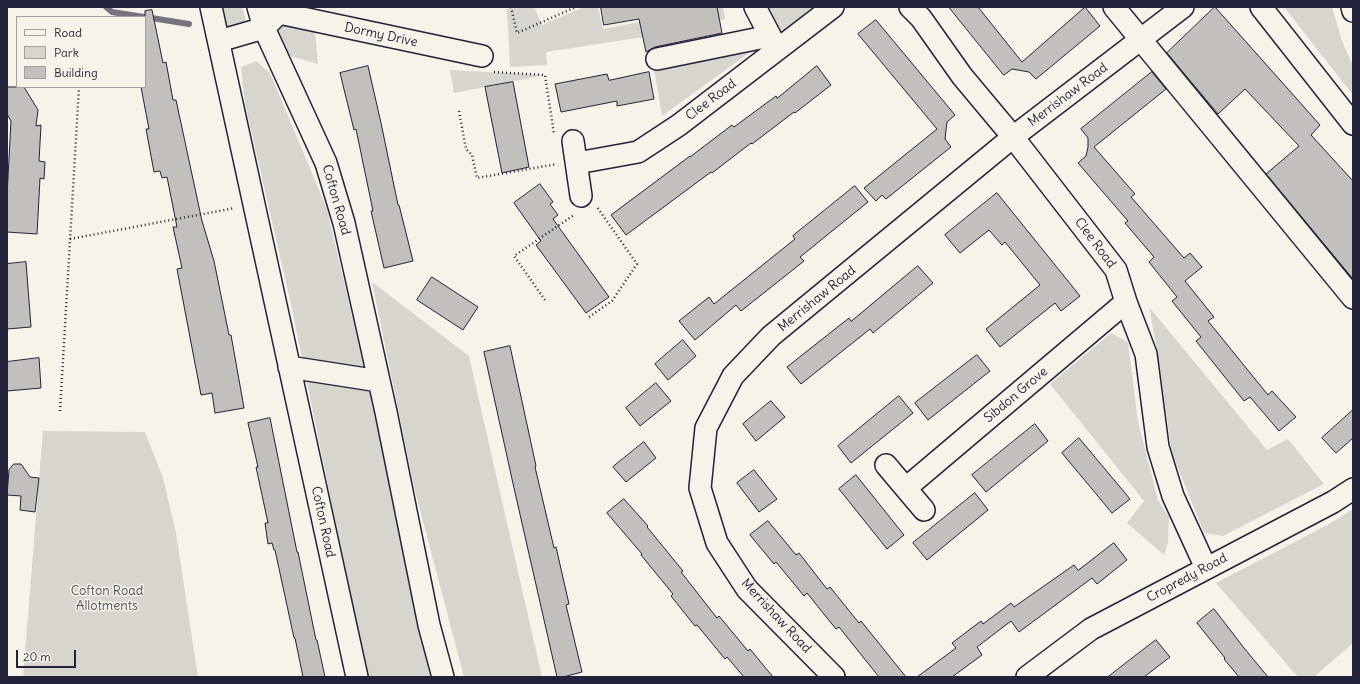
<!DOCTYPE html>
<html>
<head>
<meta charset="utf-8">
<style>
	body { margin:0 }
	#map { position:relative; width:1360px; height:684px; overflow:hidden; background:#f7f3e8; font-family:Delius,sans-serif }
	canvas { display:block }
	.frame { position:absolute; inset:0; border:8px solid #22223b; pointer-events:none }
	.legend { position:absolute; left:16px; top:16px; width:130px; height:72px; box-sizing:border-box; background:#f7f3e8; border:1px solid #a29fa3; margin:0; padding:5px 7px; list-style:none; font-size:12px; color:#22223b }
	.legend li { display:flex; align-items:center; gap:8px; height:20px }
	.legend b { width:20px; border:1px solid #a29fa3 }
	.scale { position:absolute; left:16px; top:650px; width:60px; height:18px; box-sizing:border-box; border:2px solid #22223b; border-top:0; padding-left:5px; font-size:12px; line-height:14px; white-space:nowrap; color:#22223b; -webkit-text-stroke:3px #f7f3e8; paint-order:stroke }
</style>
</head>
<body>
<div id="map">
<canvas width="1360" height="684"></canvas>
<div class="frame"></div>
<ul class="legend">
<li><b style="height:5px;background:#f7f3e8"></b>Road</li>
<li><b style="height:11px;background:#d8d5cf"></b>Park</li>
<li><b style="height:11px;background:#c2bfbd"></b>Building</li>
</ul>
<div class="scale">20 m</div>
</div>
<script>
const context = document.querySelector('canvas').getContext('2d');
context.lineJoin = 'round';
function fillPath(path, color) { context.fillStyle = color; context.fill(path, 'evenodd'); }
function stroke(path, color, width, dash) { context.strokeStyle = color; context.lineWidth = width; context.lineCap = dash ? 'butt' : 'round'; context.setLineDash(dash || []); context.stroke(path); }
function write(font, color, halo, rows, align = 'center') {
  context.font = font + ' Delius,sans-serif'; context.lineWidth = 3; context.setLineDash([]); context.textBaseline = 'middle'; context.strokeStyle = halo; context.fillStyle = color; for (const [text, x, y, turn = 0] of rows) {
    context.save(); context.translate(x, y); context.rotate((+turn || 0) * Math.PI / 180); context.textAlign = isNaN(turn) ? turn : align; if (halo) context.strokeText(text, 0, 0); context.fillText(text, 0, 0); context.restore();
  }
}
fillPath(new Path2D(`
	M220,7H242L246,21L240,29H225Z
	M271,7H313L318,64L287,55Z
	M513,7H534L542,25L584,7H598L603,29L719,7H723L725,19L650,36L546,52L547,65L510,67L507,9Z
	M761,7H820L779,38Z
	M1284,7H1332L1342,41L1353,66V95Z
	M760,45L662,116L654,69Z
	M256,61L270,73L327,209L436,677H367L291,304L245,104L241,67Z
	M450,70L545,75L454,93Z
	M372,282L469,356L542,677H464L414,487Z
	M1149,307L1267,450L1288,439L1324,484L1223,536L1204,533L1172,453L1157,349Z
	M1111,333L1128,342L1138,422L1158,500L1169,517L1168,542L1164,555L1127,523L1144,501L1050,384Z
	M43,431L145,432L163,478L176,533L198,677H23Z
	M1353,509V643L1314,677H1298L1216,583L1331,523Z`), '#d8d5cf');
stroke(new Path2D(`
	M106,7L112,12L144,17
	M145,17L189,24`), '#76747f', 6);
const building = new Path2D(`
	M601,7H717L722,33L655,47L646,52L639,19L604,25Z
	M949,7H978L1022,62L1085,7L1100,26L1036,79L1029,72L1012,69L1004,75Z
	M1215,7L1320,125L1311,135L1353,181V279L1266,174L1299,146L1245,89L1218,114L1167,53Z
	M152,10L163,63L166,62L173,100H176L202,221L214,261L229,335H231L244,408L215,413L212,393L201,395L177,269L182,268L173,227H177L167,177L162,178L160,171L154,172L146,129H149L141,87H145V11Z
	M876,20L955,115L947,122L946,130L945,139L951,147L886,199L882,195L876,201L864,188L937,129L858,34Z
	M368,66L381,123L398,205H399L413,261L384,268L371,211H373L356,129L354,130L340,73Z
	M817,66L831,85L795,113L794,112L752,144L751,143L712,173L711,172L626,235L611,215L690,156V157L732,125L734,127L776,96L777,98Z
	M649,72L654,99L617,106V101L561,112L555,84L607,74L609,80Z
	M1152,72L1166,89L1094,147L1135,194L1131,197L1184,258L1190,253L1202,267L1185,281L1214,317L1208,321L1268,395L1272,391L1296,417L1279,431L1250,397L1244,401L1196,341L1201,337L1172,301L1177,297L1149,262L1154,257L1125,223L1128,221L1078,163L1086,156L1088,147V138L1081,129Z
	M513,82L529,167L502,173L485,87Z
	M7,87H24L38,110L36,126L41,125L39,161L45,162L44,179L40,178L37,234L7,232V196L11,121L7,114Z
	M540,184L553,202L550,204L558,215L553,219L609,297L586,313L536,245L541,241L514,203Z
	M855,186L868,202L800,257L804,261L741,311L736,305L695,340L679,321L709,297L714,304L795,239L793,236Z
	M997,193L1080,296L1061,311L1055,303L1000,347L986,329L1040,285L1005,242L1002,245L989,230L960,253L945,235Z
	M26,262L31,327L7,329V264Z
	M918,266L933,283L873,333L870,329L801,384L787,367L849,318L851,321Z
	M432,277L478,307L463,330L417,300Z
	M683,340L696,356L668,380L655,364Z
	M510,346L536,466L535,467L554,548L556,547L569,604L566,605L582,672L563,677H557L514,488L484,352Z
	M977,355L990,371L928,420L915,403Z
	M39,358L41,388L7,391V362Z
	M656,383L671,401L640,426L626,408Z
	M899,396L913,413L851,463L838,446Z
	M771,401L785,417L756,441L743,424Z
	M1353,410V438L1336,453L1322,438Z
	M270,418L297,552H298L316,640H317L325,677H303L295,638H294L275,550H274L272,543L268,544L265,523H268L256,467H258L248,423Z
	M1035,424L1048,441L986,492L972,475Z
	M1079,438L1130,499L1112,513L1062,453Z
	M644,442L656,458L626,482L613,467Z
	M14,464H21L30,477L39,478L35,512L20,510L21,496L7,495L9,470Z
	M754,470L777,499L759,512L737,483Z
	M856,475L904,535L887,549L839,489Z
	M975,493L988,510L927,560L913,543Z
	M624,499L648,526L647,527L683,571L681,572L717,618L719,616L748,651L750,649L773,677H744L727,657L725,659L697,625L695,626L671,596L673,594L641,555L642,554L607,513Z
	M768,521L796,555L799,553L827,589L830,587L859,623L861,621L906,677H879L839,627L836,629L807,593L804,596L776,562L774,564L750,535Z
	M1114,543L1127,560L1097,584L1092,578L1019,632L1011,621L977,647L982,655L952,677H917L956,648L952,643L981,621L983,624L1011,603L1014,607L1074,565L1078,570Z
	M1214,609L1244,648L1268,677H1239L1224,659L1225,658L1197,623Z
	M1156,640L1170,657L1144,677H1108Z`);
fillPath(building, '#c2bfbd');
stroke(building, '#22223b', 1);
const minor = new Path2D(`
	M211,7L357,677
	M258,7L264,28L326,163L344,223L386,412L429,625L443,677
	M755,7L776,47
	M910,7L921,18L962,76L1013,137L1116,270L1126,302L1146,354L1158,447L1173,496L1206,568
	M1114,7L1353,298
	M1261,7L1353,124
	M1352,7L1353,11
	M279,13L482,56
	M219,41L264,28L275,17
	M657,59L770,36
	M573,141L581,196
	M577,163L638,152L679,125L833,7
	M289,367L379,381
	M886,465L924,510
	M906,488L1126,302
	M834,677L747,589L717,543L700,488L706,428L733,376L771,336L1013,137L1183,7
	M1027,677L1091,629L1333,502L1353,489`);
stroke(minor, '#22223b', 24);
stroke(new Path2D(`
	M511,7L517,33L576,7
	M494,72L545,75L554,134
	M459,111L466,149L472,155L477,178L557,164
	M70,239L235,208
	M545,300L514,256L574,215
	M589,317L612,301L637,264L597,207
	M60,411L79,87`), '#22223b', 2.5, [1, 3]);
stroke(minor, '#f7f3e8', 21);
write('13px', '#22223b', '#f7f3e8', [
	["Dormy Drive",381,35,12],
	["Merrishaw Road",1068,95,-37],
	["Clee Road",711,100,-37],
	["Cofton Road",336,200,74],
	["Clee Road",1095,243,53],
	["Merrishaw Road",817,299,-39],
	["Sibdon Grove",1016,395,-40],
	["Cofton Road",323,522,78],
	["Cropredy Road",1187,578,-28],
	["Merrishaw Road",776,616,47]
]);
write('13px', '#504f60', '#f7f3e8', [
	["Cofton Road",107,591],
	["Allotments",107,606]
]);
</script>
</body>
</html>
